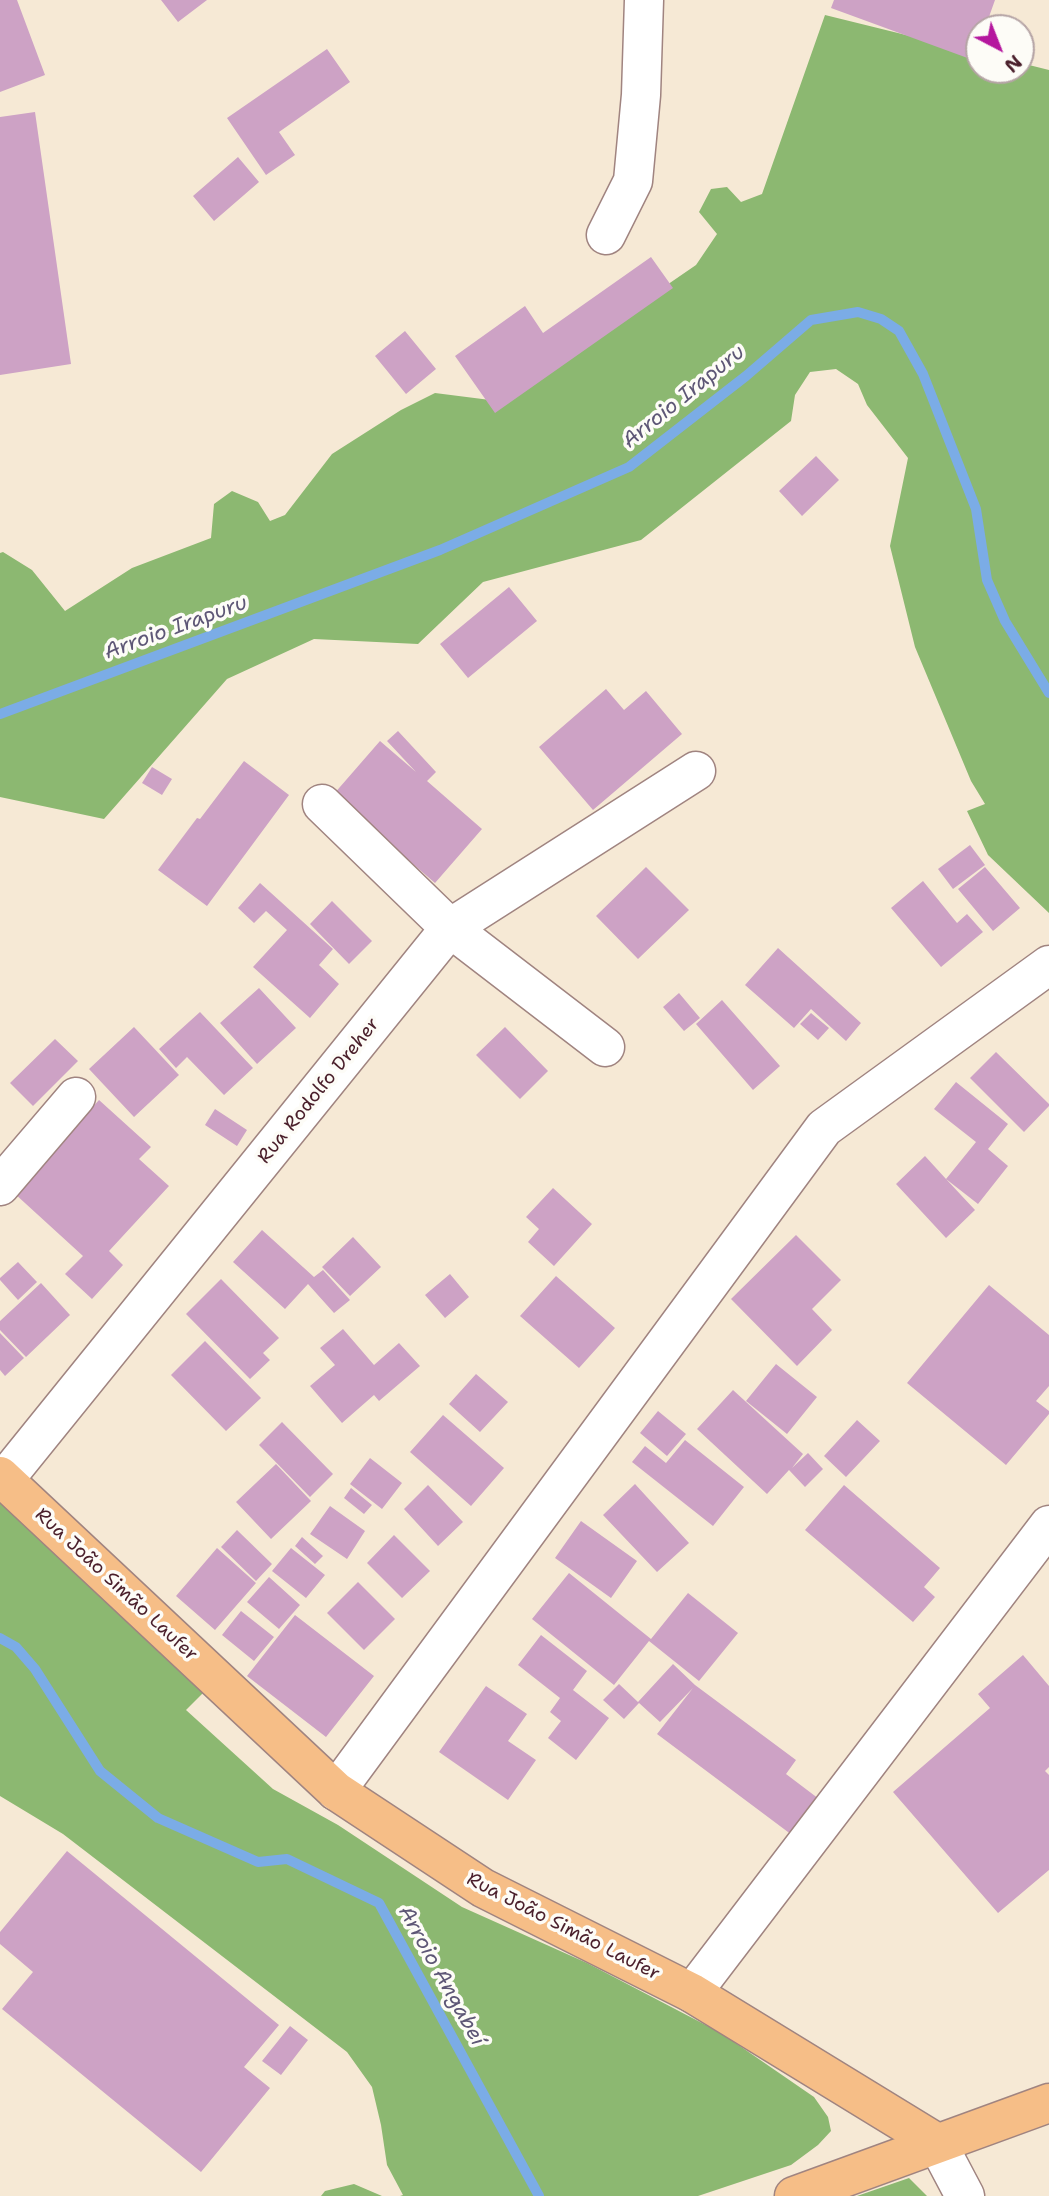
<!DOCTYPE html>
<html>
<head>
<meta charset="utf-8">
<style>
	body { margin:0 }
	#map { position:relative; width:1049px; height:2196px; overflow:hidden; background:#f6e9d5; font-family:"Shantell Sans",sans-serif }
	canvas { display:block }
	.north { position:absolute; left:965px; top:14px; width:70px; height:70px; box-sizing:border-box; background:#fdfcf7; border:2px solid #b5a4a5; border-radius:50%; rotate:138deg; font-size:19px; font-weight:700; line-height:28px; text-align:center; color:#4a1f2b }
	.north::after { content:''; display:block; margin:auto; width:24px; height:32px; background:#b5179e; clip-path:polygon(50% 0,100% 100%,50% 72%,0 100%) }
</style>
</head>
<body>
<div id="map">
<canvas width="1049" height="2196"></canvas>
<div class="north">N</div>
</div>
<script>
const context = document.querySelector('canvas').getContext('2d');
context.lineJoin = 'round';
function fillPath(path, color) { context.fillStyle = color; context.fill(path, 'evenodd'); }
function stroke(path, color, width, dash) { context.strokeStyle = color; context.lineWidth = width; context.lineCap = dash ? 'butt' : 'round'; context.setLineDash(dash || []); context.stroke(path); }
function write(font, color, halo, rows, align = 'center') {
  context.font = font + ' "Shantell Sans",sans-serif'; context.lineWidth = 7; context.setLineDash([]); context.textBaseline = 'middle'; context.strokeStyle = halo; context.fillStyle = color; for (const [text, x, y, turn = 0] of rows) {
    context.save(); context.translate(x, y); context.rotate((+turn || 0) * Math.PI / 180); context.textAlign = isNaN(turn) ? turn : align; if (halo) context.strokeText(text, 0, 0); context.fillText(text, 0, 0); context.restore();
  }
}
fillPath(new Path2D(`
	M825,15L979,53V70H1021V63L1049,70V913L988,855L967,811L985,804L971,781L915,647L890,546L908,458L867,405L858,384L836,369L810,372L795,395L791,421L641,540L483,582L418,644L314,639L227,679L104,819L0,797V553L3,552L32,570L65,611L132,568L211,538L214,504L232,491L258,502L270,521L285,515L332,454L401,410L435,393L498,401L696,265L717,234L699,212L711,189L727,187L741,202L762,194Z
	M0,1503L203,1693L186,1710L273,1789L338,1825L462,1907L587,1963L721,2033L814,2097L828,2117L831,2131L818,2145L791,2165L698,2196H400L403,2195L387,2165L381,2125L372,2087L347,2052L63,1834L0,1796Z
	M909,2178L927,2196H857Z
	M354,2184L382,2196H321L325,2191Z`), '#8cb871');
stroke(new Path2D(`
	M0,714L440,550L629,467L746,376L811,320L858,312L881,319L899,331L923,374L976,509L987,580L1005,621L1049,693
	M0,1638L16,1647L35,1669L100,1771L158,1818L258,1862L287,1859L379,1903L539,2196`), '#7bace6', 10);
fillPath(new Path2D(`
	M0,0H17L45,75L0,92Z
	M161,0H207L178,22Z
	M834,0H995L985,28H979V43L973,60L831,8Z
	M327,49L350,82L279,132L295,155L266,175L227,118Z
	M35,112L71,364L0,375V117Z
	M238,157L259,182L214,221L193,196Z
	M651,257L673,288L495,413L455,356L525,306L543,333Z
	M405,331L436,369L406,394L375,356Z
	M816,456L839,480L802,516L779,491Z
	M509,587L537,621L468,678L440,644Z
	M606,689L624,710L646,691L682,734L593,810L539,747Z
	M398,731L436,772L427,781L482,829L435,883L333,795L380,741L416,772L387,741Z
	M244,761L289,795L207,906L158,870L197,818L200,819Z
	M152,767L172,779L162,795L142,783Z
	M970,845L985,865L953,889L938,869Z
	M646,867L689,910L638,959L596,916Z
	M985,867L1020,908L993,931L958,889Z
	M923,881L957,923L967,914L983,932L941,967L891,908Z
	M260,883L333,949L319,965L339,984L310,1018L253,967L287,930L266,911L254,923L238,908Z
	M332,901L372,941L349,964L310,924Z
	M778,948L861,1023L846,1041L811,1009L794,1028L745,985Z
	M259,988L296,1028L257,1064L220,1023Z
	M679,993L700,1018L684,1031L663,1007Z
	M722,1000L780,1066L753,1090L696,1024Z
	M200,1012L253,1068L224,1095L187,1057L176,1068L159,1049Z
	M811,1013L829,1028L818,1040L800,1024Z
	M134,1027L179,1075L134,1117L89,1069Z
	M505,1027L548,1071L520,1099L476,1055Z
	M55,1039L78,1061L33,1106L10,1083Z
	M996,1052L1049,1104V1106L1024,1132L970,1078Z
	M956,1082L1008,1124L988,1149L1008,1166L978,1204L946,1179L975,1210L946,1238L896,1184L925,1156L946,1179L976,1142L934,1109Z
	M99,1100L151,1147L139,1159L169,1186L109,1251L123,1265L92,1299L65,1274L83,1256L14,1193Z
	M215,1109L247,1130L237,1146L205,1125Z
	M553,1188L592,1224L554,1266L528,1242L539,1229L526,1217Z
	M262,1230L314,1277L323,1270L350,1300L334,1313L308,1284L285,1309L233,1262Z
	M796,1235L841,1280L812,1309L832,1330L797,1366L731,1299Z
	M353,1237L381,1267L350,1296L322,1267Z
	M18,1262L37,1282L18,1300L0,1280V1278Z
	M450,1274L469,1297L445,1318L425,1295Z
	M556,1276L615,1328L579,1368L520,1316Z
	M221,1279L279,1338L263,1353L270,1360L250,1379L186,1314Z
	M41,1283L70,1315L26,1357L0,1330V1321Z
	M989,1285L1049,1335V1386L1036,1401L1049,1411V1414L1006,1465L907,1383Z
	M343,1329L374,1365L399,1343L420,1366L379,1401L374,1395L342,1423L310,1386L335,1365L320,1348Z
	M0,1333L24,1358L5,1376L0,1370Z
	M205,1341L261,1398L226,1431L171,1375Z
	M776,1364L817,1397L787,1434L746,1401Z
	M476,1374L508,1402L480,1432L449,1404Z
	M733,1390L803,1454L792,1468L808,1453L823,1469L805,1487L789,1470L767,1494L697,1429Z
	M658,1411L686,1434L667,1456L640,1433Z
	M443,1415L504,1468L471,1506L410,1452Z
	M857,1420L880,1441L846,1477L824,1456Z
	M282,1422L333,1474L310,1497L259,1445Z
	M685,1440L744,1487L713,1526L632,1462L645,1446L666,1463Z
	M370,1458L402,1483L382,1509L350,1484Z
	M276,1464L311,1501L271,1539L236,1502Z
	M635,1484L689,1543L657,1572L603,1515Z
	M428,1485L463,1522L438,1546L404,1509Z
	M844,1485L940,1568L924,1587L935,1597L913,1622L805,1530Z
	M351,1488L372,1505L364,1514L344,1498Z
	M330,1506L365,1531L347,1559L310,1534Z
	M581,1521L637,1561L611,1598L555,1558Z
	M237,1530L272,1564L256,1581L221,1547Z
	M394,1535L430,1571L402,1598L367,1563Z
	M302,1537L323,1556L315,1564L295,1546Z
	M217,1548L256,1583L215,1630L176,1596Z
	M291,1548L325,1575L306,1598L272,1571Z
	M569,1573L651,1639L688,1593L738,1633L699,1681L649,1641L614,1685L532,1619Z
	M269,1577L300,1605L279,1629L247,1602Z
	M358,1582L395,1619L364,1650L327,1613Z
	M241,1611L274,1637L254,1661L222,1635Z
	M295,1615L374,1676L326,1737L247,1676Z
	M541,1635L587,1671L573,1690L609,1718L576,1760L548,1738L561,1721L550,1712L560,1698L518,1665Z
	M1023,1655L1049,1686V1767L1045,1771L1049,1775V1870L998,1913L893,1792L990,1708L978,1694Z
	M673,1664L695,1685L796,1760L786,1774L823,1802L796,1838L657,1734L693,1688L660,1722L639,1703L624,1719L603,1700L619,1684L638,1702Z
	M486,1686L527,1714L508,1741L536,1760L508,1800L439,1752Z
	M67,1851L279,2025L244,2067L270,2088L201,2172L2,2009L33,1972L0,1944V1932Z
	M290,2026L308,2040L281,2075L262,2061Z`), '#cda2c5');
const minor = new Path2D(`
	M606,235L633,181L641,95L644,0
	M322,804L450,928L605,1047
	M0,1186L76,1097
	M4,1480L450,928L696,771
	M336,1791L824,1128L1049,965
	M692,1993L1049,1525
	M937,2143L965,2196`);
const major = new Path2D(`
	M0,1476L336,1791L483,1888L692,1993L937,2143
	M794,2196L1049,2103`);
stroke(minor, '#a08480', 41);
stroke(major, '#a08480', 41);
stroke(minor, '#fff', 38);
stroke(major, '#f6be87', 38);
write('19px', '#4a1f2b', '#fdfcf7', [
	["Rua Rodolfo Dreher",319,1091,-51],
	["Rua João Simão Laufer",116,1585,43],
	["Rua João Simão Laufer",563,1927,27]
]);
write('italic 21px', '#5e5776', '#fdfcf7', [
	["Arroio Irapuru",684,397,-39],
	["Arroio Irapuru",176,628,-20],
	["Arroio Angabeí",441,1976,61]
]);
</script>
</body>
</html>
